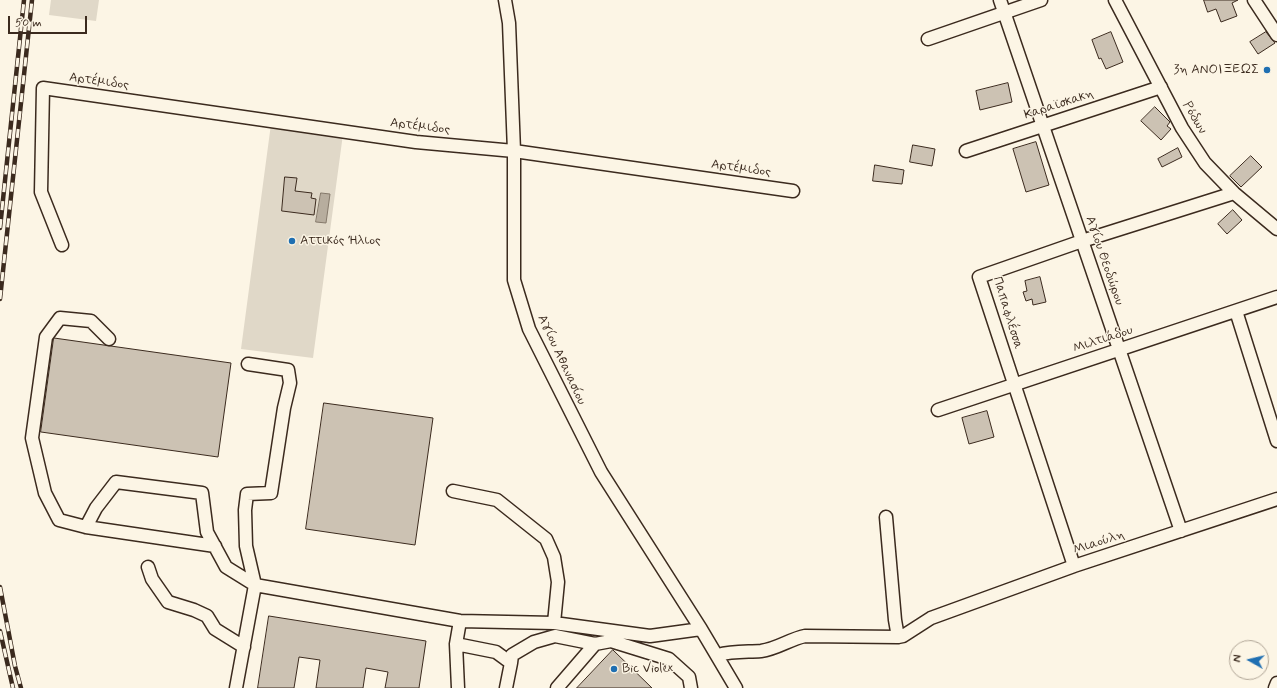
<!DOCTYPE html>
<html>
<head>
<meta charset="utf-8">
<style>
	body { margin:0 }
	#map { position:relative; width:1277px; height:688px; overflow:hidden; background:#fcf5e5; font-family:Mynerve,sans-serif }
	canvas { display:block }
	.north { position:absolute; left:1229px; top:640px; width:40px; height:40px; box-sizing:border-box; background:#fcf5e5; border:1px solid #afa495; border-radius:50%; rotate:278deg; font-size:11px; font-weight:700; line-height:16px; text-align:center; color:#3b2a1e }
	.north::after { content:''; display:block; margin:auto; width:14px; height:18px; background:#1f6fb2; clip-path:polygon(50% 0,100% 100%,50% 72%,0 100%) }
	.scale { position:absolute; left:8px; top:16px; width:79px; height:18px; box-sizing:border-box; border:2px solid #3b2a1e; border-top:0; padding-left:5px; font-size:12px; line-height:14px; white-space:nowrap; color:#3b2a1e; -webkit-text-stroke:3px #fcf5e5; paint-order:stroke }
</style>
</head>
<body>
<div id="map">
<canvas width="1277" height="688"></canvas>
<div class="north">N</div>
<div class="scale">50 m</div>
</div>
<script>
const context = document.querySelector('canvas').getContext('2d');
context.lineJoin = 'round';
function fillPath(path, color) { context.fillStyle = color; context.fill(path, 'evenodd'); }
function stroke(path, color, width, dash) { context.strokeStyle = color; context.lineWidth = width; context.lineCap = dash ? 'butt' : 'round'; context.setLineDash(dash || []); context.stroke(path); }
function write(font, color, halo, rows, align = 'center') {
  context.font = font + ' Mynerve,sans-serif'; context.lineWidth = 3; context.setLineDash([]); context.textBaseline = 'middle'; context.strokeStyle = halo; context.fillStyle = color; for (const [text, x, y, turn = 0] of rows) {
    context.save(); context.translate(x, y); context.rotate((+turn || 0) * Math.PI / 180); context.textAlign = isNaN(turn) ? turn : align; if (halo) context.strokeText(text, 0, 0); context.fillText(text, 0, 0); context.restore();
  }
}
fillPath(new Path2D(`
	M51,0H99L96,21L49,15Z
	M271,124L343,134L313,358L241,349Z`), '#e0d8c8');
const water = new Path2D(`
	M321,193L330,194L326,223L316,222Z`);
fillPath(water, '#b7ad9e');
stroke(water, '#85796b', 1);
const building = new Path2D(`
	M1204,0H1238L1232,3L1237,16L1221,22L1216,9L1208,12Z
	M1111,32L1123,62L1106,69L1101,58L1099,59L1092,40Z
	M1266,32L1275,43L1258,54L1250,42Z
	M1008,83L1012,102L980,110L976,91Z
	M1155,107L1170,122L1167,126L1171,129L1161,140L1141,121Z
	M1036,142L1049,185L1026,192L1013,149Z
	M913,145L935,149L932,166L910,162Z
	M1178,148L1182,157L1162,167L1158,159Z
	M1251,156L1262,167L1241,187L1230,176Z
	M875,165L904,170L902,184L873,181Z
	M285,177L297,178L295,191L312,193L311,198L316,199L314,215L282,211Z
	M1233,210L1242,220L1227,234L1218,224Z
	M1040,277L1046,302L1033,305L1032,299L1026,301L1023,292L1027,291L1025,281Z
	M54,338L231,363L218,457L41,432Z
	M324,403L433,418L415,545L306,529Z
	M987,411L994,437L969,444L962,418Z
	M269,616L426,641L419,688H385L388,672L366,668L363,688H316L320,660L299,657L294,688H258Z
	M613,650L652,688H577Z`);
fillPath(building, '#ccc2b3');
stroke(building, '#3b2a1e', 1);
const minor = new Path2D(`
	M505,0L509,23L514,151V280L529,329L601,472L701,629L736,688
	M1000,0L1181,531
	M1115,0L1182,128L1205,163L1234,193L1277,229
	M1254,0L1277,35
	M928,39L1041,0
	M966,151L1161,87
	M62,245L41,192L43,88L416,142L514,151L793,191
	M1236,311L1277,441
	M109,339L91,321L60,318L46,337L32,438L45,493L59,520L86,527L215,546
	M938,410L1277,297
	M453,491L497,500L546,539L554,557L558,582L554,623
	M886,517L895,620L898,637
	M86,527L96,508L116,482L202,493L207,532L226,567L255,585L460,621L554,623L650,636L701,629
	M1074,566L979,277L1082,241L1234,193
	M148,567L152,579L168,602L194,610L207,616L215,629L244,647
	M456,644L496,652L511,663L506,688
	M718,655C732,651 746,652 761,651C777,649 790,639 805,636L898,637L903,636L931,618L1074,566L1277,499
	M511,663L512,655L534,642L555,636L595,644
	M236,688L255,585L246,546L245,510L247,494L271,493L284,408L290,383L288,370L248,364
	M458,688L456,644L460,621
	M557,688L595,644L611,641L669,659L689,677L691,688
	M1275,688L1277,683`);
stroke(minor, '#3b2a1e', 15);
stroke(minor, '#fcf5e5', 12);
const rail = new Path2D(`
	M0,228L24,0
	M0,299L32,0
	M0,587L15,666L21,688
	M0,631L13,688`);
stroke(rail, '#3b2a1e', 4.5);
stroke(rail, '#fcf5e5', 3, [9]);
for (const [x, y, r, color] of [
	[1267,70,4,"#1f6fb2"],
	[292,241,4,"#1f6fb2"],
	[614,669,4,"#1f6fb2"]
]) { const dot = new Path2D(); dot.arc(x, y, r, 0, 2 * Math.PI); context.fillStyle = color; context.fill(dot); stroke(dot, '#fcf5e5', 1.5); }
write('13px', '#3b2a1e', '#fcf5e5', [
	["3η ΑΝΟΙΞΕΩΣ",1259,70,"right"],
	["Αττικός Ήλιος",300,241],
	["Bic Violex",622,669]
], 'left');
write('13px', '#3b2a1e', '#fcf5e5', [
	["Αρτέμιδος",99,82,8],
	["Καραϊσκακη",1059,105,-18],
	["Ρόδων",1194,118,60],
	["Αρτέμιδος",420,127,7],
	["Αρτέμιδος",741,169,8],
	["Αγίου Θεοδώρου",1104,261,71],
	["Παπαφλέσσα",1007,313,73],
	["Μιλτιάδου",1103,340,-18],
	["Αγίου Αθανασίου",561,360,65],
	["Μιαούλη",1099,543,-18]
]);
</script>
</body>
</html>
